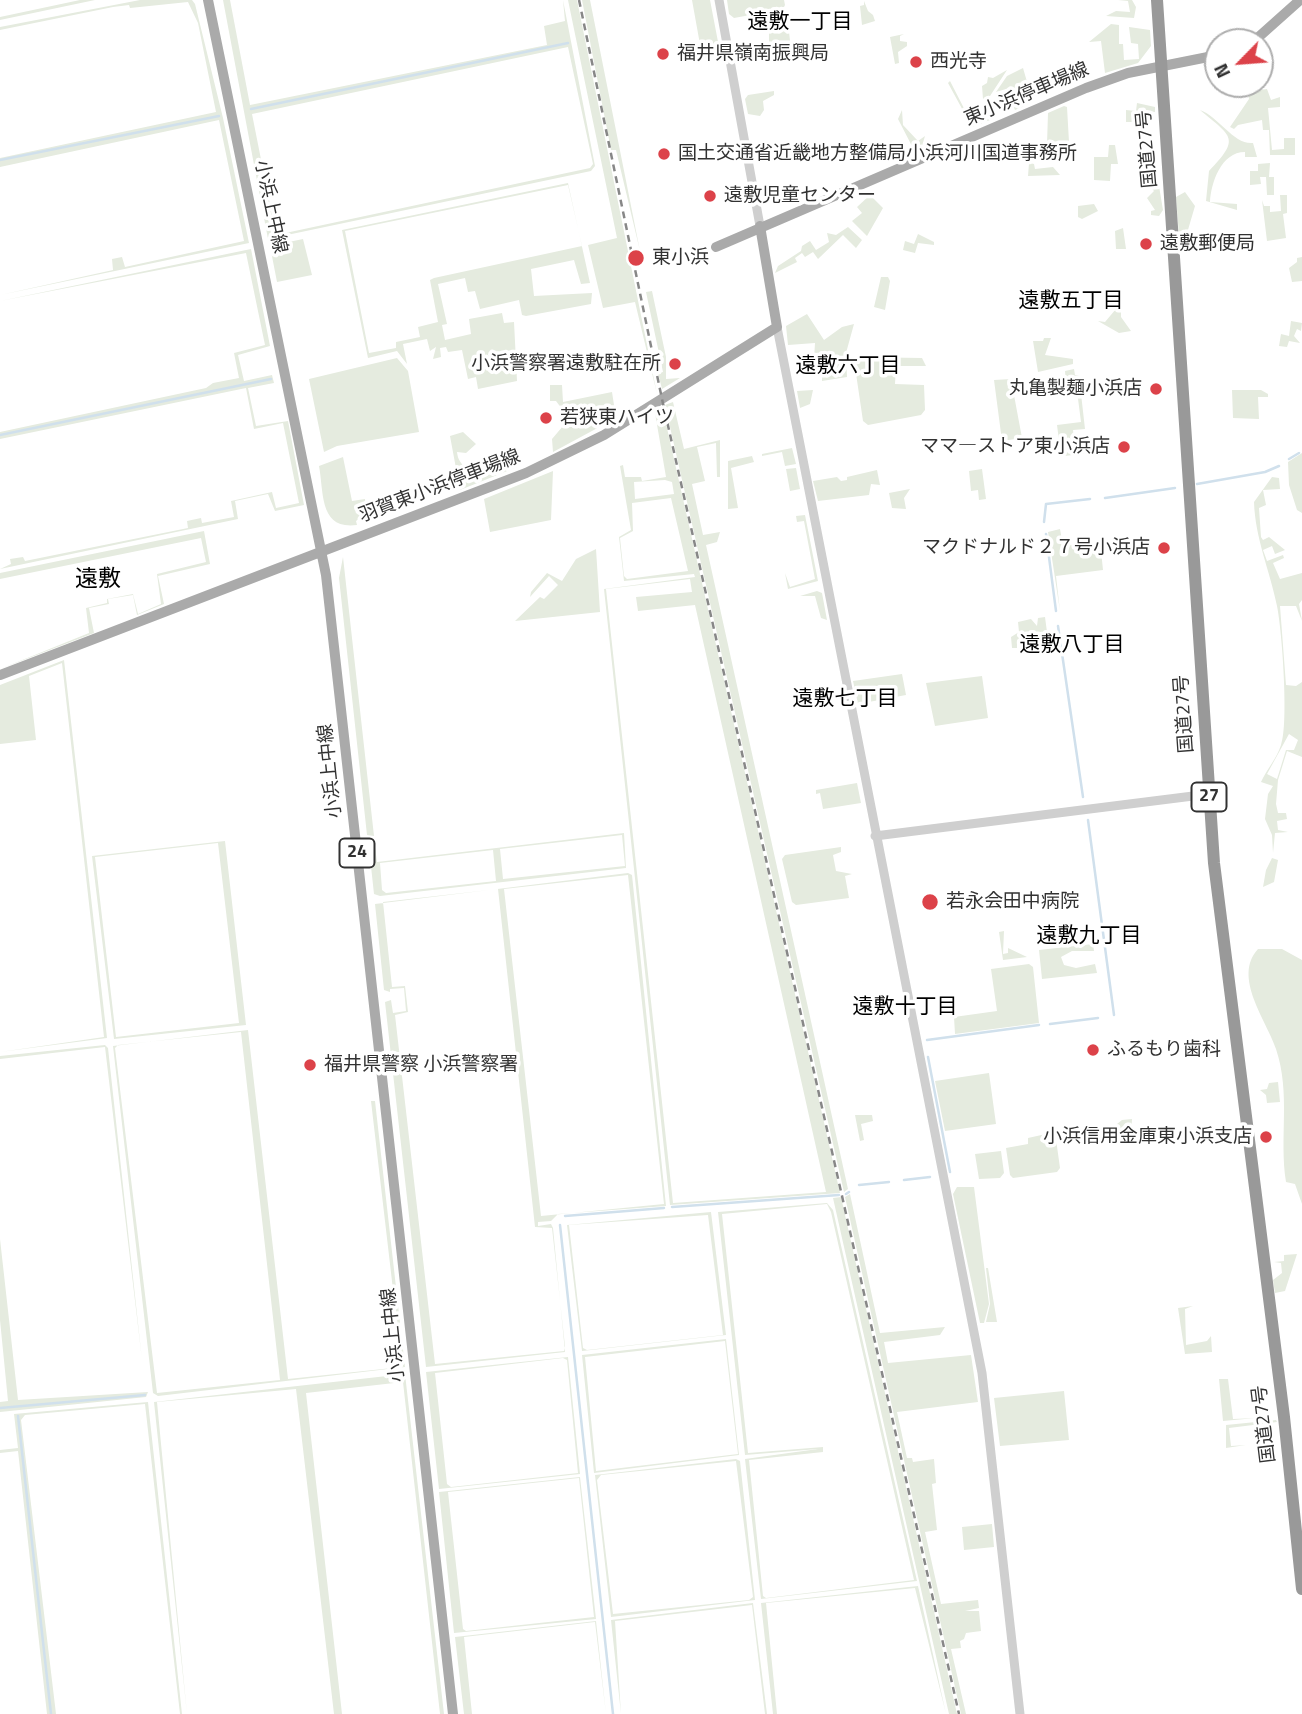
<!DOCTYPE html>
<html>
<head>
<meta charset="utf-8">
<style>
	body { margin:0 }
	#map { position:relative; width:1302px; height:1714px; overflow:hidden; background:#fff; font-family:"Titillium Web",sans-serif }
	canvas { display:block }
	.north { position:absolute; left:1204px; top:28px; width:70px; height:70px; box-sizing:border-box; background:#fff; border:2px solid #adadad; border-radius:50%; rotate:245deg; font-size:19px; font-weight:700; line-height:28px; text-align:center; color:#323232 }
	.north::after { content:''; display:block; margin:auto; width:24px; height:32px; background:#dc4249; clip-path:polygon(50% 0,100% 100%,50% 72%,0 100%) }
</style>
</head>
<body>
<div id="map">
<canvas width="1302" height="1714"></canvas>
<div class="north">N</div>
</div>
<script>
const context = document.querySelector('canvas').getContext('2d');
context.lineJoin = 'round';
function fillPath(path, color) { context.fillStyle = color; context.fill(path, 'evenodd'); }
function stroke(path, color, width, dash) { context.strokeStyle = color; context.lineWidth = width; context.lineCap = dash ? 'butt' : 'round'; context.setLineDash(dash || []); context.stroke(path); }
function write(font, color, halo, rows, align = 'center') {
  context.font = font + ' "Titillium Web","Noto Sans JP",sans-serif'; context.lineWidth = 7; context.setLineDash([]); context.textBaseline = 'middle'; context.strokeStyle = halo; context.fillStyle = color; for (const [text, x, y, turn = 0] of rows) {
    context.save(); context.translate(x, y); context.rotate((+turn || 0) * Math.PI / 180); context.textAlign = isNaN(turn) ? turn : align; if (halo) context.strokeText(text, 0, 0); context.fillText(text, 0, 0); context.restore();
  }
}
fillPath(new Path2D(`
	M80,0H95L0,20V17Z
	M140,0H192L195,4L223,118L249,243L0,295L113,270L112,259L122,257L125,267L244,241L219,120L0,167V158L216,112L198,23L188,2L130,8L129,5L113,7L0,30V27Z
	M223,0H230L250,105L547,45L544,26L565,21L563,0L595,166L591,171L268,239ZM568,47L593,164L590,168L276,235L252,114Z
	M568,0H577L657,394L635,302L603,308L588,245L617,238Z
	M582,0H590L640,251L616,150H611Z
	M692,0H710L719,47L701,50Z
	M727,0H784L785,5L783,9L734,18L729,14Z
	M1118,0H1132L1136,7L1134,18L1106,16L1116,11L1130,12L1128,1Z
	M864,1L868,11L873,15L875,21L862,25L860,6L864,5Z
	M787,15L791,49L798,48L799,56L789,58L787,48L769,52V30L755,32L753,22Z
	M1111,24L1119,25V44H1123L1124,60L1139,59L1138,44L1131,43L1129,27L1150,30L1151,46L1138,63L1105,73L1101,41L1089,42Z
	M904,34L900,36V41L907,42V46L898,52L899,63L895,64L890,37Z
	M1023,68L1032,99L1031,103L1015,110L1006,89L996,92L1007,76Z
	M1007,70L990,96L983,99L982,86L987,83L988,77L993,78Z
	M950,81L971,122L988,115L990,120L972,127L948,83Z
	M1257,84L1260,90L1267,89L1271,100L1280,97V107L1268,108L1272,150L1284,149V138H1295V155H1270L1269,130H1263L1262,120L1238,125L1234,129L1230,127L1249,99L1247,88Z
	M774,91V95L763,101L764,110L760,116L748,114L745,99L748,95Z
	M1137,103L1155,107V112L1139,110L1137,122H1126V110L1136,111Z
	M1064,106L1067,107L1069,142L1047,144L1048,113Z
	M902,110L903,125L918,141L925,136L922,146L924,149L915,152L898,119Z
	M1200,110C1219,117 1234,145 1253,143L1257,157H1245V152C1221,152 1211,183 1210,202L1237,204V210L1206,201L1209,171C1241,138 1232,137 1200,110Z
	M1109,145H1115L1118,164H1111L1110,181L1094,180V157H1108Z
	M1029,163L1034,164L1035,169L1053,167L1060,175L1028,176Z
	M1270,163L1269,177H1274V195H1267L1266,177H1260L1261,184L1250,185V171H1258V164Z
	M1156,168L1163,210L1159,216L1151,215V211L1155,210L1147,198L1154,191L1147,183L1157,186Z
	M568,183L590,283L581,284L574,260L531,269L534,296L592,293L591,304L526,316L522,315L519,300L480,309L475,291L468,292L465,278L438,284L447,324L442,325L445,340L471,334L469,319L502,313L504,323L514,322L517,381L478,389L476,377L468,379L462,350L448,352L446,347L440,348L441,357L433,359L436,347L430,351L427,339L403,344L407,364L397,351L368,358L342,230ZM568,185L582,246L434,278L430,280L438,322L418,327L420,337L396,342V348L369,353L345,231Z
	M1185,192L1195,206L1185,240L1179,235L1176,197Z
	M870,195L883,208L867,236L852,221L862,213L857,207Z
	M1280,195H1287V213L1283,214L1286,238L1267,241L1262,200L1264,206H1270V212L1281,211Z
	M1094,204L1098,211L1082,219L1078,217V206Z
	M848,227L862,240L856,248L843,235L818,259L813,252L805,257L802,253L795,258L797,262L775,273L778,266L801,251L802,246L810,241L816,250L829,242L827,233L836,235Z
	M1123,228L1126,249H1116L1115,231Z
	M918,234L934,242V245L918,243L915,253L903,250L905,241L914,244Z
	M303,239L312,275L277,282L270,246Z
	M251,249L270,346L238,355L244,381L272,375L274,383L248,388L256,426L288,421L304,505L275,511L268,494L235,501L238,519L0,569L11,564L10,559L23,557L25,561L188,528L187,521L201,518L202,523L234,517L231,501L272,492L276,508L299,503L283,423L254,429L246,388L0,439V432L206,388L213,383L239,378L234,353L265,345L246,253L0,301Z
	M1302,257V281L1292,282L1289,268L1297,262V258Z
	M881,277H888L890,281L885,310L874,307Z
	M652,291L666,357V379L680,378L662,389L658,373L663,372L646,292Z
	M1121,303V317L1131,331L1119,333L1098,321L1105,322Z
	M807,314L824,340L842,327L854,324L846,353L847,377L822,381V375L813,376L815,343L788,345L786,326Z
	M1291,321L1302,323L1301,331L1297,329L1294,336L1300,343L1289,341L1287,347L1279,346L1281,334L1289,336Z
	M1044,338H1051L1045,355L1073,359V364L1038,372L1033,341H1043Z
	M857,357L922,358L926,366H896L895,384L924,385L925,410L921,415L868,425L863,421L854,360Z
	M397,358L408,371L419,432L337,446L324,452L309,379Z
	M1074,369L1075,375L1079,376L1085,429L1073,430L1075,447L1086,446L1087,453L1065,456L1064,448H1060L1057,425L1081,422L1077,391L1059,393L1058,387L1066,386L1065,371Z
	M1011,379L1022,438L1002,441L994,380Z
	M550,385H562L563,402L612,392L616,418L553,452L552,439L563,426L562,409L556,401H550Z
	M813,390L810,404L800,408L797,391Z
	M1232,390H1261L1268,394V397H1258L1259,419L1233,418Z
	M673,402L684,449L720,440V477H717L716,443L697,447L705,481L692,484L703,535L720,532L717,542L706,545L848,1189L844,1192L665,405Z
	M662,406L840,1193L670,1205L604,589L695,577L694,574L624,581L619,537L631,530L620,466L623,465L625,477H641L642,481L666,477L655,413ZM665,480L672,482L674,494L635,499L634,482ZM671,498L688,571L627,579L624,576L620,538L633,531L632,503ZM690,579L692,592L636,597L638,611L695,605L826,1192L673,1203L606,589Z
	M463,432L476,444L466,453L457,452C458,460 460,461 464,467C481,488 499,459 518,459L517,467L460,490L450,436Z
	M792,448L796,464L785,466L782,452L762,456V454Z
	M1302,453V513L1297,510L1289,485L1288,462Z
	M752,456L754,462L731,468L738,508L728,509V461Z
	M343,457L352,501L365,499V514L356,521L357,525C319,530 324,493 319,466Z
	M796,468L800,489L790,491L786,469Z
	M982,469L986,499L979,500L978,490L971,491L969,471Z
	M877,470L880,485L871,484L869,495L818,501L813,481L837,477L841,481L847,480V477Z
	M553,471L551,520L490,532L484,499Z
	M1272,477L1279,478L1280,489L1263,490L1266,505L1259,508L1261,537L1263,540L1269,537L1285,550L1275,554L1272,546L1263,550L1267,561L1283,555L1284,558L1273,563L1280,579L1302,573V600L1299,604L1302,621L1296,606H1280L1286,685L1296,686L1302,682V757L1287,751L1278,780L1276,804L1278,813H1286L1287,819L1277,821L1278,830L1288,832L1275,833L1273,853L1272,835L1265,819L1268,794L1273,786L1261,782C1267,769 1277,758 1281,745C1289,724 1282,630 1277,606C1270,571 1255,538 1254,502ZM1289,734L1298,740L1294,750H1286L1277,779L1267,774Z
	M910,489L904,498L906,509L892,508L889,493Z
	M805,515L818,581L788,589L785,573L790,587L815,579L804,521L797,522L796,516Z
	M1060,529L1063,546L1100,541L1103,570L1056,576L1060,611L1048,532Z
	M204,531L210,564L158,576L164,604L137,615L133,595L108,599L109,604L89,608L94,633L0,669L89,633L86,608L107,603V599L133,594L138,614L161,604L157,574L206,562L201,538L0,579V573Z
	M596,549L600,612L515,621L540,597L544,599L558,585L549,576L530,597L531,592L547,573L562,581L576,559Z
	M343,557L374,836L367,835L339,578Z
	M817,591L822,593L827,620L821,618L815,596H800Z
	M1045,617L1047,632L1017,642V648H1012L1011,637L1019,632L1018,622L1031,619L1037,626L1038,618Z
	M64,660L107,1038L0,1052L104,1037L62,663L29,676L36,740L0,744V685Z
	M902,674L906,695L858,704L853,681Z
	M982,676L988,718L935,726L926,683Z
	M857,783L861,803L823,809L820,793L816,794V790Z
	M624,833L626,868L380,896L374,894L369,848L375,847L377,862ZM622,835L625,866L503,879L500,849ZM493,850L496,881L386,893L382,890L380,863Z
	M225,841L246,1025L114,1039L92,856ZM218,843L239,1023L116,1037L95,857Z
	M841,847V852L833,855L836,871L852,874L845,876L849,898L796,905L792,902L782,859L785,855Z
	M1272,858L1278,860L1274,882L1263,887L1266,870Z
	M628,873L632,875L666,1206L558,1214L551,1221L538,1222V1226L551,1224L553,1228L565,1352L426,1367L385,1002L391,1000L393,1013L406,1011L404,988L390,989V992L384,990L375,904ZM628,875L664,1204L541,1216L504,889ZM498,889L535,1227L552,1228L565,1346L564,1351L435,1364L395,1015L408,1012L405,986L392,987L383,902Z
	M1004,931L1003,954L1008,953V948L1027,957L1003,960L999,932Z
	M1093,944L1094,951H1072L1061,957L1064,965L1076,968L1095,964L1097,973L1042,979L1039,950Z
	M1258,949H1282L1302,960V1204L1295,1184L1286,1182C1279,1137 1291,1094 1276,1049C1267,1021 1232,977 1258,949Z
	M1029,964L1033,967L1039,1023L955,1034L954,1017L997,1011L991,969Z
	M248,1030L288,1379L402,1367L371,1101H375L405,1367L158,1396L153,1393L113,1046ZM241,1032L280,1380L157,1393L115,1048L118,1045Z
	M105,1045L108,1048L142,1360L105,1047L0,1059V1056Z
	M989,1073L996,1124L945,1131L935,1081Z
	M1278,1082L1280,1102L1267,1103L1266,1095L1260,1090L1267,1089L1269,1083Z
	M855,1115H872L873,1121L861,1124L864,1140L860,1141Z
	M1132,1119L1131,1137L1118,1138L1117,1124L1122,1120Z
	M1055,1132L1060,1168L1057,1172L1013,1178L1010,1175L1006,1148L1028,1144V1138Z
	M1001,1151L1004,1173L1000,1178L979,1179L975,1154Z
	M957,1187H974L989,1304L984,1323H980L953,1194Z
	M850,1194L880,1333L945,1327L940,1335L884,1342L888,1363L971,1355L978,1402L897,1412L907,1458H912L913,1462L934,1459L936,1483L932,1484L937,1530L925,1532L941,1604L978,1600L979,1608L965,1611H979L981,1631L966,1633L964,1639L960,1641L961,1648L951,1649L966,1714H961L845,1197Z
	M841,1197L957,1714H949L833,1198Z
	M827,1203L833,1210L917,1581L761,1599L745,1459L818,1449L745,1455L718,1212ZM827,1204L831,1212L914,1580L766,1598L763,1596L749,1460L823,1452V1447L748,1453L722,1214Z
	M711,1212L726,1335L582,1351L567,1225ZM708,1215L723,1335L587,1350L583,1348L569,1225Z
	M0,1239L18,1400L148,1392L146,1397L0,1412V1402L8,1401L0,1320Z
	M1297,1254L1285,1291L1275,1293L1273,1280L1282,1273L1281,1263L1274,1262L1284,1261V1255Z
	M986,1268H988L997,1322H986L990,1304Z
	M1193,1306L1185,1309L1186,1345L1207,1341L1211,1336L1212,1352L1185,1354L1178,1308Z
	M726,1339L739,1455L594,1473L582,1355ZM725,1341L738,1454L596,1471L585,1357Z
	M568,1357L580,1474L439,1489L426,1372ZM563,1358L567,1360L578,1473L451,1487L447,1484L435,1373Z
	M405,1374L444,1714H440L403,1382L306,1393L342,1714H334L296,1389L157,1402L187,1714L154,1402Z
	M1219,1379H1228L1233,1419L1256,1418L1223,1421Z
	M1064,1391L1069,1440L1000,1446L994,1398Z
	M148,1402L182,1714H180L145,1404L25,1415L21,1420L56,1714H47L18,1451L0,1453V1450L18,1448L14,1414Z
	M1276,1420L1277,1422L1229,1428L1231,1446L1246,1445L1226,1448V1425Z
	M736,1459L740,1461L755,1600L611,1617L595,1475ZM736,1461L753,1597L749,1600L613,1614L597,1480L601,1475Z
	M580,1477L596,1619L454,1633L439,1492ZM579,1478L594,1617L466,1631L463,1629L448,1492Z
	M992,1524L994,1547L964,1550L962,1527Z
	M918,1586L946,1714L915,1588L766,1603L777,1714H773L761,1603Z
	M753,1603L767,1714H765L752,1605L615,1621L621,1714L611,1620Z
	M596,1621L606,1714L595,1622L464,1637L472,1714H464L455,1637Z`), '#e5ebdf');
stroke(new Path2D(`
	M251,109L568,43
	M0,160L219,116
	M0,435L271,379
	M1289,459L1299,453
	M1197,484L1265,472L1279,466
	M1105,498L1175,488
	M1044,522L1046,504L1090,499
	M1046,534L1056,611
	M1058,626L1083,797
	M1088,820L1114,1015
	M1050,1024L1098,1018
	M927,1040L1039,1025
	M928,1057L950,1172
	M904,1180L930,1177
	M859,1185L889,1182
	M846,1194L849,1192
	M672,1207L839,1195
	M565,1216L664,1208
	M560,1225L613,1714
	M0,1408L145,1395
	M18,1416L51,1714`), '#d0e0ec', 2.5);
stroke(new Path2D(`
	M719,0L760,226
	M777,327L982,1373L1020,1714
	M875,836L1209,794`), '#cfcfcf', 9);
stroke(new Path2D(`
	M208,0L326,575L453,1714
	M1253,42L1300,0
	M716,247L1086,88L1128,73L1218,55
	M0,675L526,473L604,435L777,327L760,226`), '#aaa', 10);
stroke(new Path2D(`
	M1157,0L1214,863L1284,1417L1302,1589`), '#999', 12);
stroke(new Path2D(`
	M579,0L662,399L959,1714`), '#878787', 2.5, [7, 5]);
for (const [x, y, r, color] of [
	[663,54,7,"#dc4249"],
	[916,62,7,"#dc4249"],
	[664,154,7,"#dc4249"],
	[710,196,7,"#dc4249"],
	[1146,244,7,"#dc4249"],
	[636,258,9,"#dc4249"],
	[675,364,7,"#dc4249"],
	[1156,389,7,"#dc4249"],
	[546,418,7,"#dc4249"],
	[1124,447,7,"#dc4249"],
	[1164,548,7,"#dc4249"],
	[930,902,9,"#dc4249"],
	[1093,1050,7,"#dc4249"],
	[310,1065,7,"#dc4249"],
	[1266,1137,7,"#dc4249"]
]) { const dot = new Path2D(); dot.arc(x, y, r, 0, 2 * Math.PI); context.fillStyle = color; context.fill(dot); stroke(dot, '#fff', 2.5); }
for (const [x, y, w] of [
	[1209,797,35],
	[357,853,35]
]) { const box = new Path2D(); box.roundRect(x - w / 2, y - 14.5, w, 29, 5); context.fillStyle = '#fff'; context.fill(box); stroke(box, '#323232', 2); }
write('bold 18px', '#323232', null, [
	["27",1209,797],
	["24",357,853]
]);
write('19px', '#323232', '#fff', [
	["福井県嶺南振興局",677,54],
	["西光寺",930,62],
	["国土交通省近畿地方整備局小浜河川国道事務所",678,154],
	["遠敷児童センター",724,196],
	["遠敷郵便局",1160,244],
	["東小浜",652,258],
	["小浜警察署遠敷駐在所",661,364,"right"],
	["丸亀製麺小浜店",1142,389,"right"],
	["若狭東ハイツ",560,418],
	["ママ―ストア東小浜店",1110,447,"right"],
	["マクドナルド２７号小浜店",1150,548,"right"],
	["若永会田中病院",946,902],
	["ふるもり歯科",1107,1050],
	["福井県警察 小浜警察署",324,1065],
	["小浜信用金庫東小浜支店",1252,1137,"right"]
], 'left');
write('19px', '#323232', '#fff', [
	["東小浜停車場線",1027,95,-23],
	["国道27号",1148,149,-95],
	["小浜上中線",270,207,78],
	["羽賀東小浜停車場線",440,487,-21],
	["国道27号",1185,714,-94],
	["小浜上中線",331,771,-96],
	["小浜上中線",394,1335,-96],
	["国道27号",1265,1424,-97]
]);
write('21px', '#000', '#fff', [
	["遠敷一丁目",800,23],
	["遠敷五丁目",1071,302],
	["遠敷六丁目",848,367],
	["遠敷八丁目",1072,646],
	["遠敷七丁目",845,700],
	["遠敷九丁目",1089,937],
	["遠敷十丁目",905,1008]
]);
write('23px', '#000', '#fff', [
	["遠敷",98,580]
]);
</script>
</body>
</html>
